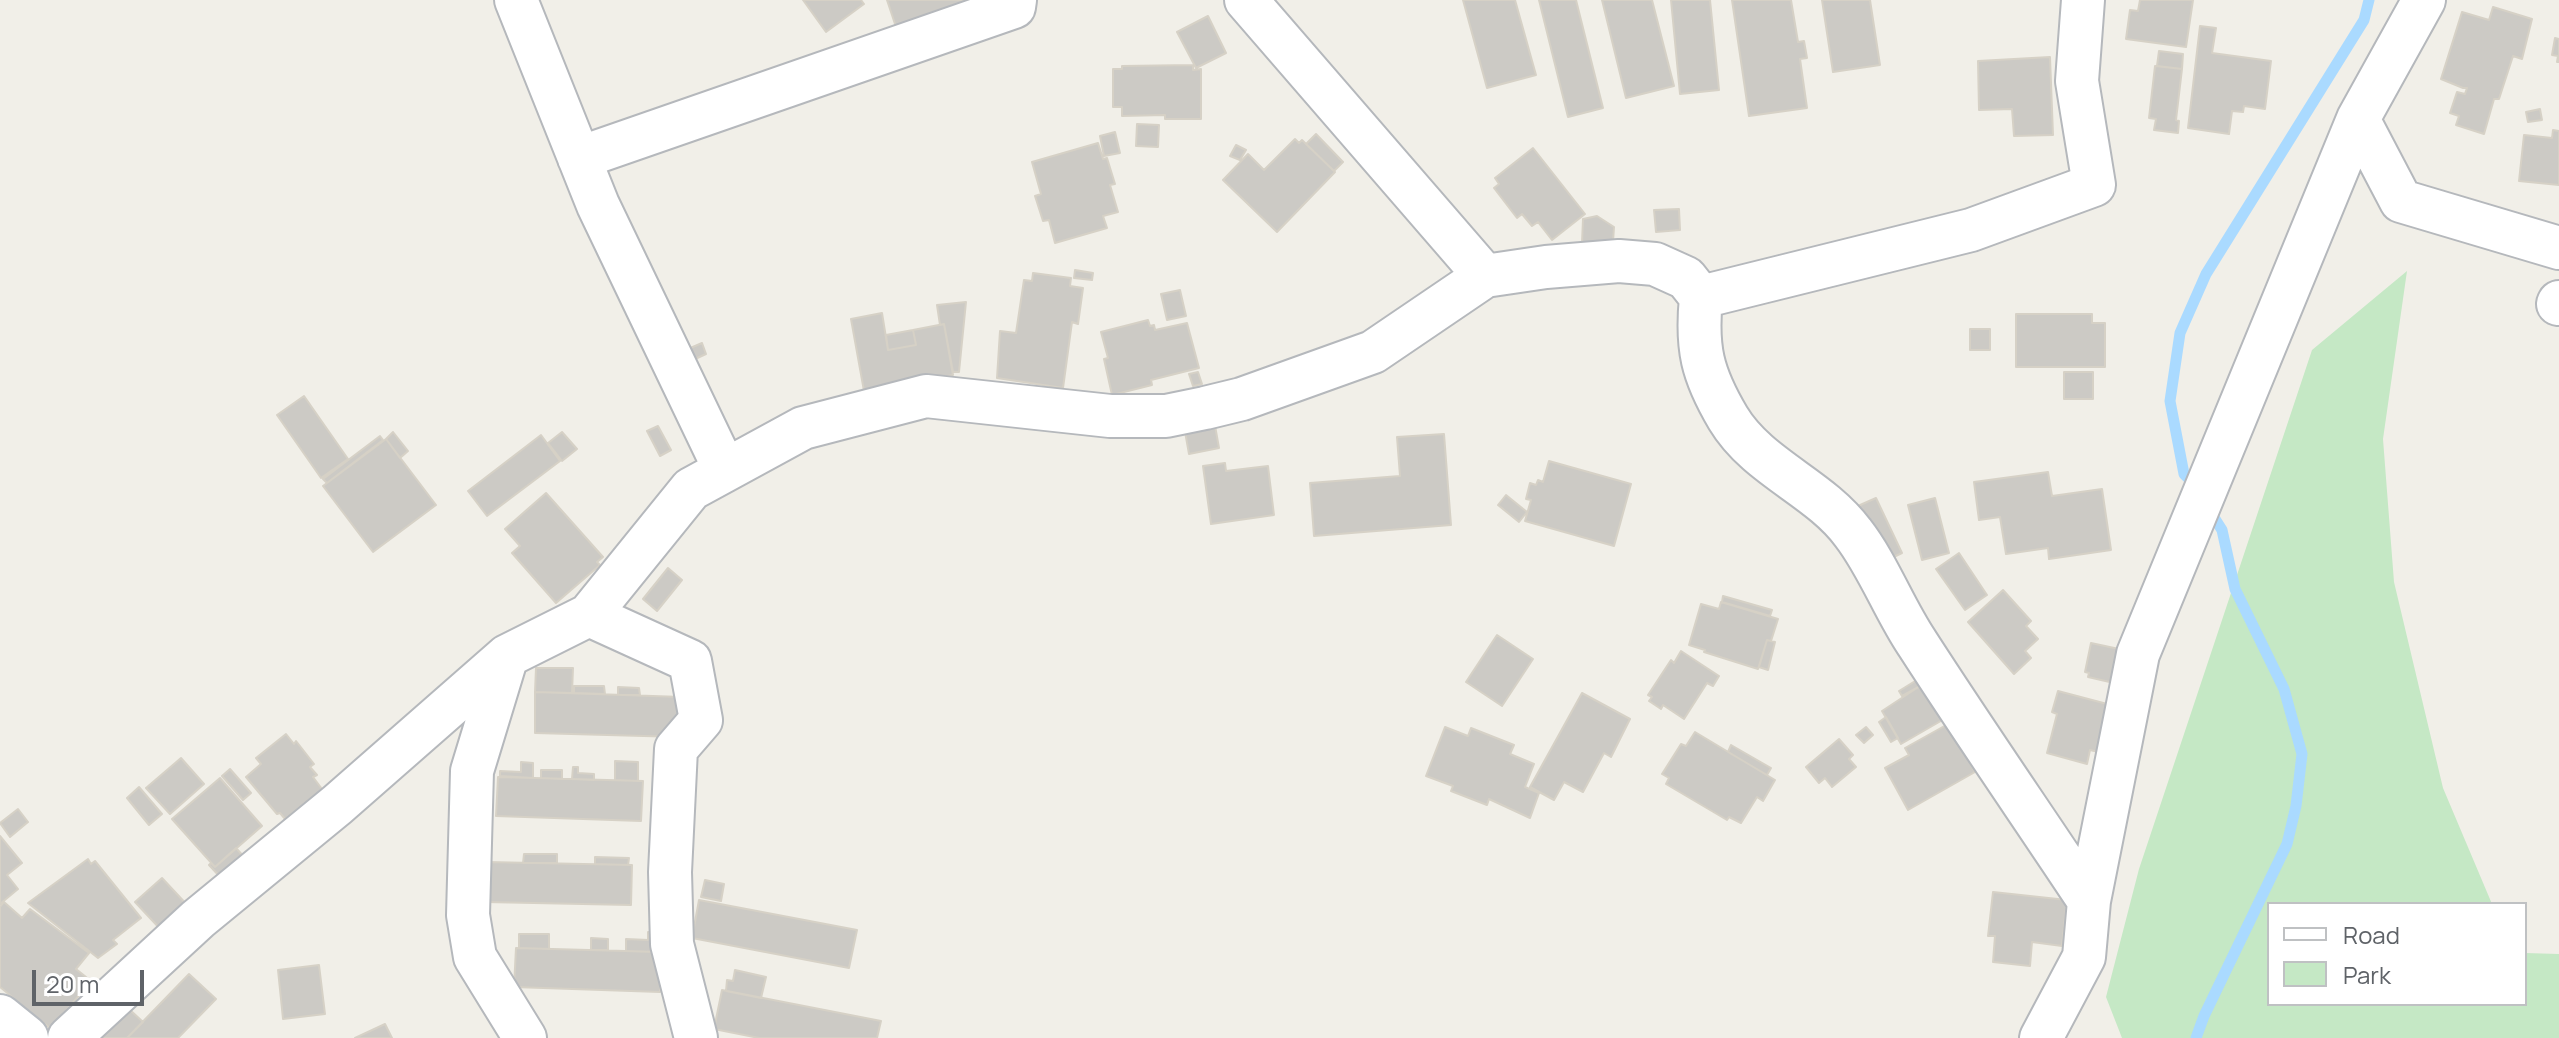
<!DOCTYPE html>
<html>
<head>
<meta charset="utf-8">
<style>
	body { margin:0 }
	#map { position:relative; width:2559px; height:1038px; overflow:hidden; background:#f1efe8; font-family:Manrope,sans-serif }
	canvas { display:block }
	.legend { position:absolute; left:2267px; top:902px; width:260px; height:104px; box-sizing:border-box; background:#fff; border:2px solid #bfc1c3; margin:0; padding:10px 14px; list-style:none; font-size:24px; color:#5f6368 }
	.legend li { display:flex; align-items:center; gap:16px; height:40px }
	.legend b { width:40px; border:2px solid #bfc1c3 }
	.scale { position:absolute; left:32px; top:970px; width:112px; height:36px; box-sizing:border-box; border:4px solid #5f6368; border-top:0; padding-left:10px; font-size:24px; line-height:28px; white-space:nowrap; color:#5f6368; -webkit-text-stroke:6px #fff; paint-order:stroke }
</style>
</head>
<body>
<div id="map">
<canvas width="2559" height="1038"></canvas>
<ul class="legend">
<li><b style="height:10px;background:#fff"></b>Road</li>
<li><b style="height:22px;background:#c5e8c5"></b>Park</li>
</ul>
<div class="scale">20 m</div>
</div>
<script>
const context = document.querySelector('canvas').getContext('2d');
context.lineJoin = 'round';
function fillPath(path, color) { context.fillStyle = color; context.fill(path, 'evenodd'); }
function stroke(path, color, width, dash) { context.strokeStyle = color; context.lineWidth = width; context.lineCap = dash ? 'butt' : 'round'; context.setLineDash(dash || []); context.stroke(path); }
fillPath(new Path2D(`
	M2407,271L2383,439L2394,582L2443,788L2492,904H2269V1004H2525V953L2559,954V1038H2122L2106,997L2139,869L2312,350Z`), '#c5e8c5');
stroke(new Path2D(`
	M2196,486L2184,474L2170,401L2180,333L2206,274L2364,20L2369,0
	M2196,1038L2204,1016L2287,844L2296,806L2302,754L2284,689L2235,589L2222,530L2208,508`), '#aadaff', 11);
const building = new Path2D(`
	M803,0H861L864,4L826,32Z
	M887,0H973L896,27Z
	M1463,0H1515L1536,75L1487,88Z
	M1539,0H1576L1603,108L1568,117Z
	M1602,0H1652L1674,86L1626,98Z
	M1671,0H1710L1719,90L1680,94Z
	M1732,0H1791L1798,42L1804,41L1807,58L1800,59L1807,108L1749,116Z
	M1822,0H1870L1880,65L1833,72Z
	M2140,0H2193L2186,47L2126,39L2130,10L2138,11Z
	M2493,7L2532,19L2522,59L2513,56L2499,99H2494L2484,134L2456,125L2459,116L2450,113L2457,92L2465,94L2467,88H2463L2441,79L2462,12L2489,20Z
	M1208,16L1226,53L1196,68L1177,32Z
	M2200,26L2216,28L2212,53L2271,61L2265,109L2244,106L2243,112L2232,111L2229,134L2188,128Z
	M2555,38L2559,39V62H2557L2558,56L2552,55Z
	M2159,51L2183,54L2182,69L2157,66Z
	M2050,57L2053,135L2014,136L2012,109L1979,110L1978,61Z
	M1193,65V70L1201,69V119H1165V115L1122,116V107H1113V69H1122V66Z
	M2155,66L2182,69L2176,120L2179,121L2178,133L2154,130L2156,119L2149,118Z
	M2540,109L2542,120L2528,122L2526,112Z
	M1137,124L1159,125L1158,147L1136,146Z
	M2553,130L2559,131V185L2519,181L2524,135L2552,138Z
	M1115,132L1120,153L1104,156L1100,136Z
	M1316,134L1343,162L1334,171L1306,144Z
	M1295,139L1299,143L1302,140L1335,172L1277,232L1223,180L1248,154L1264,170Z
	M1098,143L1103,159L1107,158L1115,184L1110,185L1118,212L1103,216L1107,228L1055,243L1049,220L1043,221L1035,196L1041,194L1032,162Z
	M1236,145L1246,150L1240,160L1230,156Z
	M1533,148L1585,214L1552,240L1538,222L1532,226L1522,214L1517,218L1494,188L1499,184L1495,178Z
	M1679,209L1680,230L1656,232L1654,210Z
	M1597,216L1614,227L1613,242L1582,243L1583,219Z
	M1075,270L1093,273L1092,280L1074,278Z
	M1033,273L1071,278L1070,286L1083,288L1078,324L1072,322L1063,388L997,378L1000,331L1016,333L1024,280L1032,281Z
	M1180,290L1186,316L1167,320L1161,294Z
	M966,302L959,372H953L944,324L940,325L937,305Z
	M882,313L888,350L916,345L913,330L944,324L953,375L864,391L851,319Z
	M2016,314H2092V323H2105V367H2016Z
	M1148,320L1150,326L1154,325L1155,330L1187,323L1199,368L1151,380L1152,385L1112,395L1104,359L1108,358L1101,332Z
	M1970,329H1990V350H1970Z
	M913,330L916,345L888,350L886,335Z
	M702,343L706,354L693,360L688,349Z
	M1198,372L1202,384L1193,386L1189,374Z
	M2064,372H2093V399H2064Z
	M304,396L348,459L321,478L277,415Z
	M1214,420L1219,448L1189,454L1184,426Z
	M658,426L671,450L660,456L647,431Z
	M393,432L408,451L400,458L386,439Z
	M562,432L577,449L562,461L548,443Z
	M1444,434L1451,525L1314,536L1310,483L1400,476L1397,437Z
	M541,435L560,461L487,516L468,491Z
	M380,436L383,440L327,483L323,479Z
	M386,439L436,505L373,552L323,486Z
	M1549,461L1631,484L1614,546L1525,521L1531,500L1526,499L1530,483L1536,485L1538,480L1543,482Z
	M1225,463L1226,471L1268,466L1274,515L1211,524L1203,466Z
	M2048,472L2052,496L2102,489L2111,550L2049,559L2048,548L2006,554L2000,517L1979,520L1974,482Z
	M546,493L603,557L597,562L600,565L556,603L512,553L520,546L505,529Z
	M1506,495L1527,512L1519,522L1498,505Z
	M1876,498L1902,553L1877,565L1851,509Z
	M1935,498L1949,553L1922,560L1908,505Z
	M1959,553L1987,595L1965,610L1936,569Z
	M668,568L682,580L657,611L643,599Z
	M2003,590L2031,621L2026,626L2038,639L2025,651L2031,658L2014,674L1968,622Z
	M1723,596L1772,610L1770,616L1722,602Z
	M1721,602L1778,619L1771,641L1767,640L1758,669L1704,652L1705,650L1689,645L1701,604L1719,609Z
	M1497,635L1533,659L1502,706L1466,682Z
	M1767,640L1775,642L1768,670L1759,667Z
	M2091,643L2147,655L2127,686L2088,677L2089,673L2085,672Z
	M1681,651L1719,676L1713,686L1707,683L1684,719L1663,705L1661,709L1649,701L1652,697L1648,695L1671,660L1674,663Z
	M536,668H573L572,693L535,692Z
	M1920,678L1924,684L1902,696L1899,691Z
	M1926,682L1946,718L1901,744L1882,711Z
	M574,686H604L605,694L574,693Z
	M618,687L639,688L640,695H618Z
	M2058,691L2111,705L2107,754L2090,750L2087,764L2047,753L2057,714L2052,712Z
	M535,692L682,697L680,737L535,733Z
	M1582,693L1630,719L1611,757L1604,753L1583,792L1564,782L1554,800L1530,787Z
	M1886,717L1898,738L1891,742L1879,722Z
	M1948,724L1975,772L1908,810L1885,768L1909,755L1905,748Z
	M1445,727L1468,736L1471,728L1514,745L1510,754L1534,764L1525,787L1539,793L1530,818L1489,799L1487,805L1451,791L1453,786L1426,776Z
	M1866,727L1873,735L1864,743L1856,735Z
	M1695,732L1775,780L1763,801L1757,797L1741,823L1729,817L1727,820L1666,784L1669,778L1662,774L1681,744L1686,746Z
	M286,734L294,744L296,741L314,764L310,767L317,775L313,777L322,789L285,819L280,813L277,814L246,777L261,764L256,758Z
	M1839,739L1853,755L1849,759L1856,767L1832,787L1825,778L1819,783L1806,767Z
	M1731,745L1771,768L1767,775L1728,752Z
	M181,758L204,784L170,814L146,788Z
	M615,761L638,762V781L615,780Z
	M521,762L533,763V778L500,776V771L521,772Z
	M573,767H578V773L594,774V780L572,779Z
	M230,769L251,793L243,800L222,776Z
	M541,770H562V779L541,778Z
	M498,777L643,781L641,821L496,816Z
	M220,778L262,826L215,867L172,819Z
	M139,787L162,814L149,825L127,798Z
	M18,809L28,822L10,837L0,823Z
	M0,836L22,863L7,875L18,889L0,904Z
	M236,848L245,858L222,879L209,865L211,863L215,867Z
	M524,854H557V863H523Z
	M595,857L629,858L628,865L595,864Z
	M88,859L91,864L95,861L141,918L113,940L117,944L98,958L28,903Z
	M486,862L632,865L631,905L485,902Z
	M162,878L190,908L163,932L135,902Z
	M705,880L724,884L721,901L701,897Z
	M1993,892L2067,900L2062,946L2032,942L2030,966L1993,962L1995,936H1988Z
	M699,900L857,930L849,968L692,938Z
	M4,902L22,918L30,909L89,953L76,969L91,981L51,1029L0,987V907Z
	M648,932H656L655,952L626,951V939L648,940Z
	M519,934H549V949L519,948Z
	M591,938L608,939V950H591Z
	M516,948L661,952L660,992L514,987Z
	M319,965L325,1014L283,1019L278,970Z
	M735,970L766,977L761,998L726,991L727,980L733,981Z
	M189,974L216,999L178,1038H127Z
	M722,990L881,1021L877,1038H759L714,1029Z
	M129,1009L143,1022L127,1038H101Z
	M385,1024L392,1038H355Z`);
fillPath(building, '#cccac5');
stroke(building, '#d6d1c6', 2);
const street = new Path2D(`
	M516,0L598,205L725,470
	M1246,0L1485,276
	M2358,119L2401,201L2559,248
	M579,158L1014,7L1015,0
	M1701,297L1971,230L2094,185L2077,81L2083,0
	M2558,304L2559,302
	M589,615L690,661L701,720L676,749L670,872L672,944L696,1038
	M507,656L472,771L468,915L475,957L525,1038
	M69,1038L198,919L337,805L507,656L589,615L691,489L803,428L926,396L1110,416H1166L1205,408L1242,399L1373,352L1485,276L1546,267L1619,261L1655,264L1686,278L1701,297C1696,348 1702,374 1728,418C1758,468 1819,487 1853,533C1878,565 1894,609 1917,643C1973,730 2032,815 2089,901
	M2041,1038L2084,957L2089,901L2138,654L2358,119L2424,0`);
const secondary = new Path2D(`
	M0,1017L26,1038`);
stroke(street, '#b5b8bc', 46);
stroke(secondary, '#b6babf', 48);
stroke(street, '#fff', 42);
stroke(secondary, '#fff', 44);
</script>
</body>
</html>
